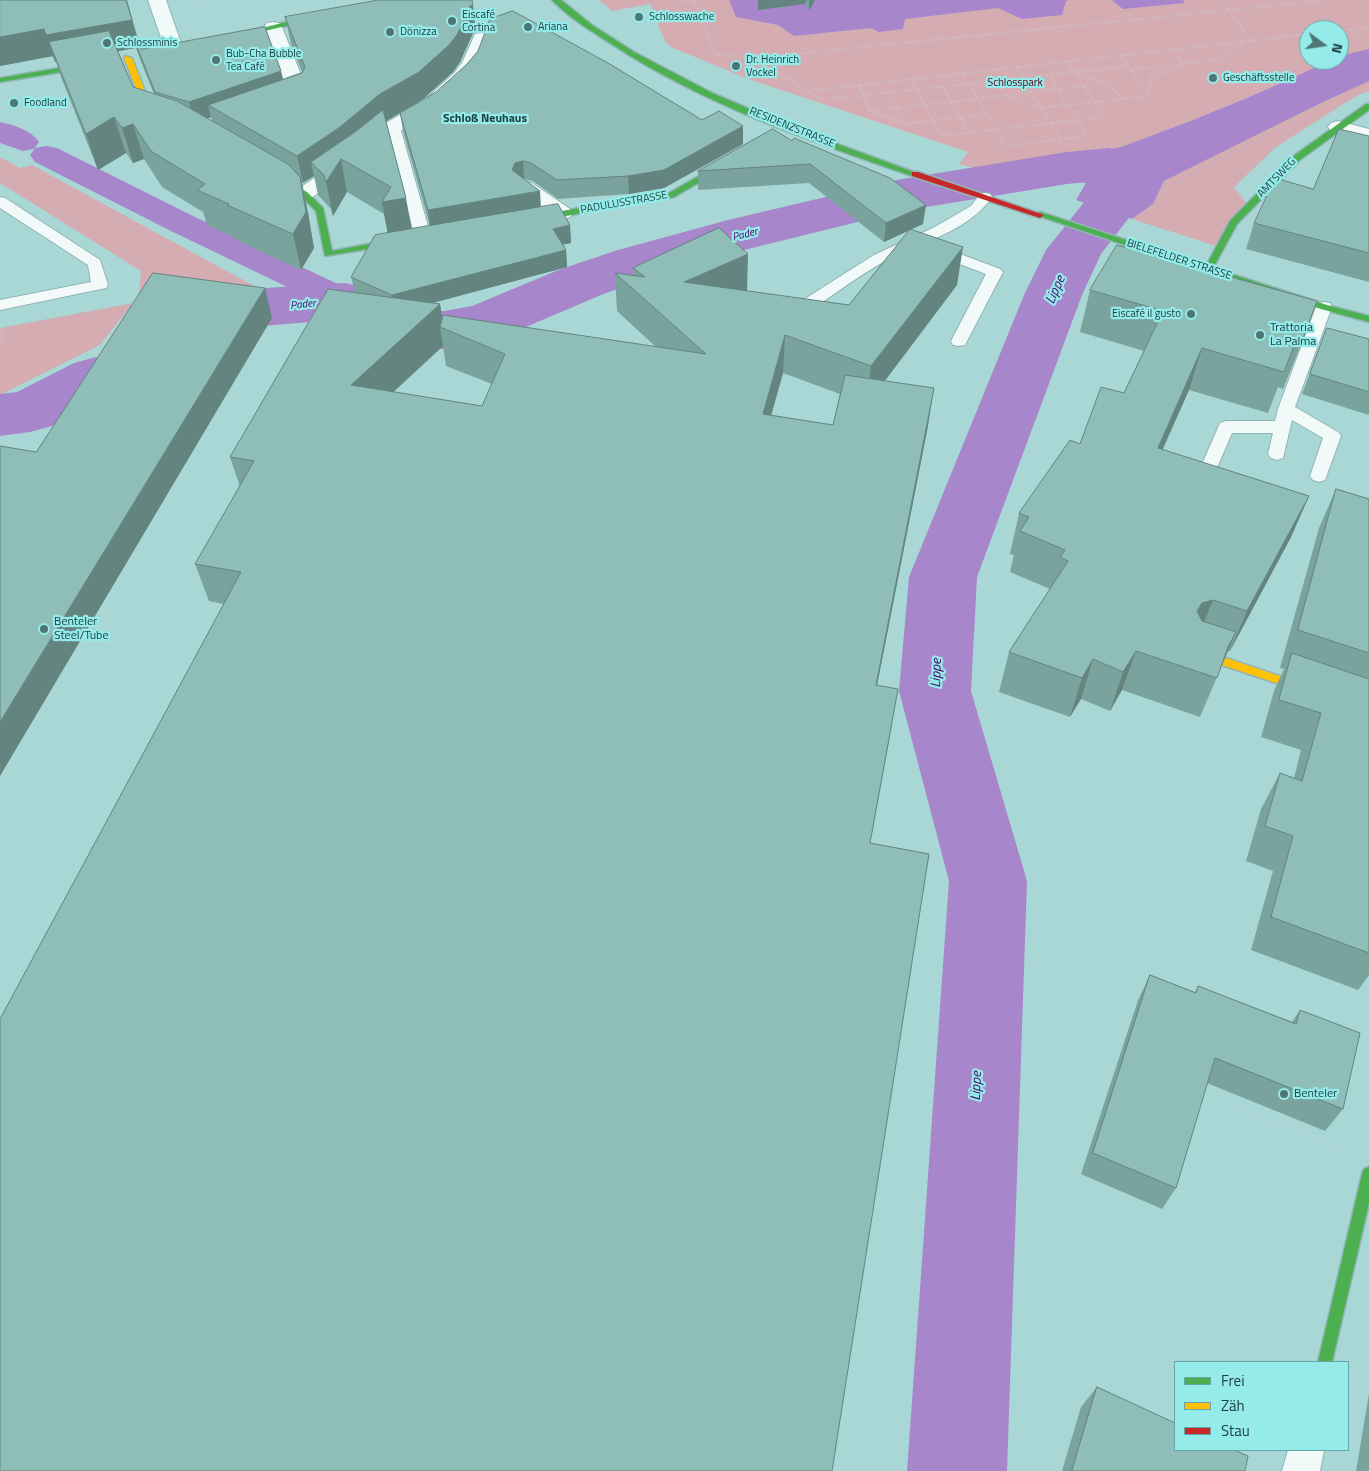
<!DOCTYPE html>
<html>
<head>
<meta charset="utf-8">
<style>
	body { margin:0 }
	#map { position:relative; width:1369px; height:1471px; overflow:hidden; background:#a9d7d6; font-family:"Titillium Web",sans-serif }
	canvas { display:block }
	.legend { position:absolute; left:1174px; top:1361px; width:175px; height:90px; box-sizing:border-box; background:#95ebe9; border:1px solid #65a7a6; margin:0; padding:6px 9px; list-style:none; font-size:15px; color:#1d4141 }
	.legend li { display:flex; align-items:center; gap:10px; height:25px }
	.legend b { width:25px; border:1px solid #65a7a6 }
	.north { position:absolute; left:1299px; top:20px; width:50px; height:50px; box-sizing:border-box; background:#95ebe9; border:1px solid #65a7a6; border-radius:50%; rotate:104deg; font-size:14px; font-weight:700; line-height:20px; text-align:center; color:#1d4141 }
	.north::after { content:''; display:block; margin:auto; width:18px; height:22px; background:#4e7675; clip-path:polygon(50% 0,100% 100%,50% 72%,0 100%) }
</style>
</head>
<body>
<div id="map">
<canvas width="1369" height="1471"></canvas>
<ul class="legend">
<li><b style="height:6px;background:#4caf50"></b>Frei</li>
<li><b style="height:6px;background:#ffc107"></b>Zäh</li>
<li><b style="height:6px;background:#c62828"></b>Stau</li>
</ul>
<div class="north">N</div>
</div>
<script>
const context = document.querySelector('canvas').getContext('2d');
context.lineJoin = 'round';
function fillPath(path, color) { context.fillStyle = color; context.fill(path, 'evenodd'); }
function stroke(path, color, width, dash) { context.strokeStyle = color; context.lineWidth = width; context.lineCap = dash ? 'butt' : 'round'; context.setLineDash(dash || []); context.stroke(path); }
function write(font, color, halo, rows, align = 'center') {
  context.font = font + ' "Titillium Web",sans-serif'; context.lineWidth = 4.5; context.setLineDash([]); context.textBaseline = 'middle'; context.strokeStyle = halo; context.fillStyle = color; for (const [text, x, y, turn = 0] of rows) {
    context.save(); context.translate(x, y); context.rotate((+turn || 0) * Math.PI / 180); context.textAlign = isNaN(turn) ? turn : align; if (halo) context.strokeText(text, 0, 0); context.fillText(text, 0, 0); context.restore();
  }
}
fillPath(new Path2D(`
	M599,0H1369V52L1345,58L1193,120L1121,147L1053,161L986,171L959,164L968,152L751,80L673,48L666,43L657,23L660,22L650,4L617,10V11H612ZM1309,30H1339V60H1309Z
	M1369,81V91L1356,96L1276,147L1234,187L1247,204L1216,246L1132,219L1153,204L1164,181L1355,86Z
	M0,157L20,168L32,165L256,287L139,296L141,271L0,183Z
	M133,303L100,345L0,395V328Z`), '#d4acb2');
fillPath(new Path2D(`
	M729,0H780L799,5L814,0H1069L1066,1L1062,15L1022,19L998,8L905,19L903,29L879,32L871,28L794,36L778,25L736,17Z
	M1112,0H1183L1185,3L1123,9Z
	M1369,52V81L1355,86L1164,181L1153,204L1132,219L1076,200L1086,183L1072,179L1033,186L986,171L1053,161L1121,147L1193,120L1345,58Z`), '#a786cc');
fillPath(new Path2D(`
	M0,122C14,125 31,130 39,142L34,149L23,151L0,143Z
	M46,146L57,148L195,217L357,293L362,301L357,309L345,312L333,309L171,231L35,162L30,155L35,148Z`), '#a786cc');
fillPath(new Path2D(`
	M1369,49V81L1172,171L1141,202L1101,254L1082,295L977,577L971,691L1027,881L1007,1471H907L949,881L899,691L909,577L1024,295L1046,250L1101,181L1067,184L902,211L744,250L658,274L601,295L507,335L444,349H398L377,344L335,320L250,327L233,331L212,325L204,312L212,299L250,289L345,283L366,288L409,311H444L472,306L561,269L618,250L728,220L902,179L1067,152L1109,148L1129,154L1134,149L1332,60H1339L1340,56Z
	M96,357L118,363L127,377L118,391L52,426L30,432L0,436V394L17,392L74,363Z`), '#a786cc');
const lane = new Path2D(`
	M393,123L398,124L400,127L431,237L428,240H418L415,237L386,127L388,124Z
	M985,193L990,194L992,197C968,232 920,242 885,261C855,278 826,300 798,319H786L784,315L786,311L874,255L933,228L971,206L980,194Z
	M0,197L5,198L100,260L108,285L106,288L0,310V300L91,282L88,265L0,208Z
	M936,245L1000,269L1003,272L967,341L965,345L959,346L953,345L951,341L986,274L931,253L928,250L931,247Z
	M1324,302L1330,303L1332,307L1295,407L1338,432L1341,436L1325,480L1319,482L1313,480L1310,476L1323,438L1292,420L1283,458L1277,460L1271,458L1268,454L1273,433H1232L1207,491L1201,493L1195,491L1192,487L1220,423L1226,421H1275L1278,409L1316,307L1318,303Z`);
const street = new Path2D(`
	M148,0H166L183,49L181,53L174,55L167,53L165,49Z
	M273,22L279,23L282,27L309,95C303,104 284,107 274,105L271,101L274,97L288,92L264,27L267,23Z
	M481,33L487,34L490,38L478,68L468,81L438,109L400,131L360,164L311,198L304,200L297,198L294,194L297,190L346,156L386,123L424,101L454,73L462,63L475,34Z
	M1338,121L1369,129V141L1331,131L1328,127L1331,123Z
	M525,181L532,183L570,209L573,213L570,217L563,219L556,217L518,191L515,187L518,183Z
	M1288,1450H1324L1320,1471H1282Z`);
const fast = new Path2D(`
	M552,0H561L592,25L634,52L712,93L794,128L919,174L912,176C810,141 705,105 613,45C593,32 569,18 552,0Z
	M322,13H325V17L230,39L226,37Z
	M95,62L99,64L98,66L0,82V78Z
	M1366,104H1369V110L1301,159L1237,224L1213,268L1327,305L1369,316V322L1321,309L1205,272L1036,215L1040,212L1043,213L1206,266L1230,221L1295,155Z
	M727,160L734,162L674,197L526,223L522,220L526,217L669,193Z
	M269,174H275L307,192L323,208L332,251L405,237L409,240L405,243L325,256L316,211L301,196L269,178Z
	M1369,1167V1203L1332,1362H1318L1362,1174L1364,1169Z`);
const slow = new Path2D(`
	M125,56L132,58L155,117L161,118V122H155L148,118L124,58Z
	M1196,648L1369,706V714L1192,655L1191,652Z`);
const jam = new Path2D(`
	M912,172H918L1044,215L1040,218L1037,217L912,176Z`);
stroke(lane, '#90b5b4', 2);
stroke(street, '#90b5b4', 2);
stroke(fast, '#90b5b4', 3);
stroke(slow, '#90b5b4', 3);
stroke(jam, '#90b5b4', 3);
stroke(new Path2D(`
	M681,0L695,3
	M694,0L714,54L754,58L1327,0
	M1220,0L1251,41
	M191,3L208,0
	M1352,30L1369,44
	M1339,31L1369,27
	M1121,56L1148,95
	M754,58L808,91L1309,34
	M1017,68L1060,139
	M1131,70L1221,59L1242,42
	M963,73L1005,146L1087,136L1049,75
	M1078,73L1111,85L1121,99
	M911,79L941,136L1104,117L1068,62
	M997,81L1006,96L1041,108L1148,96
	M859,86L870,111L904,124L987,114
	M943,87L969,133
	M808,92L821,100L1128,66
	M889,93L904,123
	M1148,96L1152,78L1182,64L1173,50
	M870,111L1085,86L1104,69
	M887,125L892,119
	M0,343L4,339L1,330`), '#c8d7d7', 2.5, [0.5, 2.5]);
stroke(new Path2D(`
	M1355,417L1369,421`), '#c8d7d7', 3, [1, 4]);
stroke(new Path2D(`
	M1235,1108L1343,1148`), '#c8d7d7', 4, [1, 4.5]);
fillPath(lane, '#f2f9f9');
fillPath(street, '#f2f9f9');
fillPath(fast, '#4caf50');
fillPath(slow, '#ffc107');
fillPath(jam, '#c62828');
fillPath(new Path2D(`
	M0,0L138,41L141,49L283,79L302,72L291,44L285,17L476,32L473,33L460,62L453,72L423,99L386,121L411,229L430,226L403,131L400,113L743,144L664,188L629,194L558,199L533,181L524,179L541,207L570,225L571,243L562,245L566,250L567,267L432,303L440,304L442,319L656,347L617,311L615,273L633,275V268L747,291L849,305L909,230L884,242L809,183L698,190V171L773,129L923,224L911,229L957,285L885,381L928,426L877,685L892,725L870,843L832,1471L223,604L209,601L195,564L240,487L230,457L355,292L351,277L388,233L384,214L347,192L333,216L331,209L318,195L314,176L303,183L302,182L308,213L314,248L301,270L236,240V238L207,225L203,212L162,187L144,159L133,163L126,153L98,170L61,77L56,62H55L53,56L0,66ZM136,48L141,62L154,94L133,87L118,51ZM211,117L212,121L207,118ZM443,346L446,366L492,384L482,406L393,392ZM783,373L840,394L833,425L771,415Z
	M758,0H815L809,11L805,4L758,10Z
	M1369,136V282L1246,249L1254,223L1313,189Z
	M1090,290L1300,347L1283,389L1278,387L1268,413L1189,390L1162,450L1309,496L1291,537L1230,651H1228L1200,717L1122,690L1110,711L1081,699L1070,717L999,692L1009,652L1050,589L1010,572L1014,555L1010,554L1019,513L1124,393L1144,351L1080,332Z
	M1327,328L1369,339V415L1302,394Z
	M1336,489L1369,499V975L1358,990L1251,950L1273,871L1246,861L1261,809L1280,773L1294,778L1301,750L1261,737L1274,691L1284,669L1280,668L1319,528Z
	M1150,975L1195,992L1198,986L1292,1022L1300,1010L1343,1109L1325,1131L1207,1083L1176,1188L1162,1209L1081,1174L1138,1000Z
	M1097,1387L1245,1471H1062L1081,1407Z
	M1369,1393V1471H1356Z`), '#7ba39d');
fillPath(new Path2D(`
	M127,0L140,47L135,42L136,48L57,62L49,42L56,62H55L46,35Z
	M758,0H806L805,4L758,10Z
	M809,0H815L809,11Z
	M473,5L476,32L473,33L460,62L453,72L423,99L385,122L311,162L314,176L303,183L297,156L470,6Z
	M44,29L53,56L0,66V37Z
	M281,71L286,91L208,105L211,117L195,123L189,102Z
	M114,117L126,153L98,170L86,134Z
	M133,124L144,159L133,163L122,128Z
	M743,126V144L664,188L629,194L628,176Z
	M341,159L347,192L333,216L326,182Z
	M523,161L524,179L512,170L515,163Z
	M300,177L308,213L314,248L301,270L293,234Z
	M540,191L541,209L430,228L428,210Z
	M406,198L412,231L388,235L382,202Z
	M926,205L923,224L884,242L886,223Z
	M570,225L571,243L554,246L553,229Z
	M963,247L957,285L867,404L871,366Z
	M566,250L567,267L395,313L392,295Z
	M748,254L747,292L684,282Z
	M265,288L272,318L0,776V722Z
	M440,304L444,329L440,327L443,346L360,423L351,385Z
	M785,335L783,373L761,452L763,414Z
	M1202,348L1189,390L1145,489L1158,448Z
	M934,388L928,426L870,721L876,685Z
	M1309,496L1291,537L1230,651L1247,611Z
	M1213,600L1197,640V611L1202,603Z
	M1236,632L1219,672L1228,647Z
	M1136,651L1122,690L1110,711L1123,672Z
	M1093,659L1081,699L1070,717L1082,678Z`), '#648480');
const building = new Path2D(`
	M0,0H126L132,20L46,35L44,29L0,37Z
	M379,0H472L473,5L470,6L457,35L449,45L419,72L380,94L340,127L297,156L208,105L302,73L305,67L285,17Z
	M513,11L608,63L702,120L719,111L743,126L664,170L628,176L557,180L531,163L523,161L515,163L512,170L540,191L428,210L400,113L436,92L467,64L478,51L490,19Z
	M265,27L281,71L189,102L155,92L135,42L138,41L141,49Z
	M109,31L133,87L177,101L288,164L300,177L306,212L293,234L227,205L229,204L197,190L205,184L151,151L133,124L122,128L114,117L86,134L49,42Z
	M383,110L406,198L382,202L391,187L341,159L326,182L324,175L311,162L355,132Z
	M773,129L792,141L794,138L890,178L926,205L886,223L810,164L698,171Z
	M1339,129L1369,136V253L1254,223L1275,178L1313,189Z
	M558,204L570,225L553,229L566,250L392,295L351,277L375,235Z
	M719,228L748,254L684,282L849,305L910,229L963,247L871,366L785,335L763,414L833,425L845,375L934,388L876,685L898,689L870,843L929,854L832,1471H0V1019L241,572L195,564L254,461L230,457L328,289L440,304L351,385L482,406L505,354L440,327L443,315L706,354L615,273L645,277L633,268Z
	M1117,245L1317,301L1300,347L1294,346L1284,372L1202,348L1158,448L1309,496L1247,611L1213,600L1202,603L1197,611L1202,621L1236,632L1228,647L1217,678L1136,651L1123,672L1093,659L1082,678L1009,652L1068,561L1060,557L1065,550L1020,531L1029,517L1019,513L1070,440L1080,444L1101,387L1124,393L1163,311L1090,290Z
	M153,273L265,288L0,722V446L36,452Z
	M1327,328L1369,339V392L1310,374Z
	M1336,489L1369,499V653L1298,630Z
	M1292,653L1369,679V953L1271,917L1293,836L1265,826L1280,773L1302,781L1321,713L1279,700Z
	M1150,975L1196,993L1198,986L1296,1024L1300,1010L1360,1033L1343,1109L1215,1058L1176,1188L1093,1153Z
	M1097,1387L1175,1423V1450H1234L1248,1456L1245,1471H1072Z`);
fillPath(building, '#8fbdb7');
stroke(building, '#648480', 1);
for (const [x, y, r, color] of [
	[639,17,5,"#4e7675"],
	[452,21,5,"#4e7675"],
	[528,27,5,"#4e7675"],
	[390,32,5,"#4e7675"],
	[107,43,5,"#4e7675"],
	[216,60,5,"#4e7675"],
	[736,66,5,"#4e7675"],
	[1213,78,5,"#4e7675"],
	[14,103,5,"#4e7675"],
	[1191,314,5,"#4e7675"],
	[1260,335,5,"#4e7675"],
	[44,629,5,"#4e7675"],
	[1284,1094,5,"#4e7675"]
]) { const dot = new Path2D(); dot.arc(x, y, r, 0, 2 * Math.PI); context.fillStyle = color; context.fill(dot); stroke(dot, '#95ebe9', 2); }
write('11px', '#1d4141', '#95ebe9', [
	["Eiscafé",462,15],
	["Cortina",462,28],
	["Schlosswache",649,17],
	["Ariana",538,27],
	["Dönizza",400,32],
	["Schlossminis",117,43],
	["Bub-Cha Bubble",226,54],
	["Tea Café",226,67],
	["Dr. Heinrich",746,60],
	["Vockel",746,73],
	["Geschäftsstelle",1223,78],
	["Foodland",24,103],
	["Eiscafé il gusto",1181,314,"right"]
], 'left');
write('11px', '#560219', '#95ebe9', [
	["Schlosspark",1015,83]
]);
write('11px', '#1d4141', '#95ebe9', [
	["RESIDENZSTRASSE",792,128,22],
	["AMTSWEG",1277,178,-46],
	["PADULUSSTRASSE",624,203,-10],
	["BIELEFELDER STRASSE",1179,260,18]
]);
write('italic 11px', '#4b0365', '#95ebe9', [
	["Pader",745,235,-14],
	["Pader",303,305,-6]
]);
write('bold 12px', '#1d4141', '#95ebe9', [
	["Schloß Neuhaus",485,119]
]);
write('12px', '#1d4141', '#95ebe9', [
	["Trattoria",1270,328],
	["La Palma",1270,342],
	["Benteler",54,622],
	["Steel/Tube",54,636],
	["Benteler",1294,1094]
], 'left');
write('italic 14px', '#4b0365', '#95ebe9', [
	["Lippe",1056,290,-66],
	["Lippe",937,673,-88],
	["Lippe",977,1086,-87]
]);
</script>
</body>
</html>
